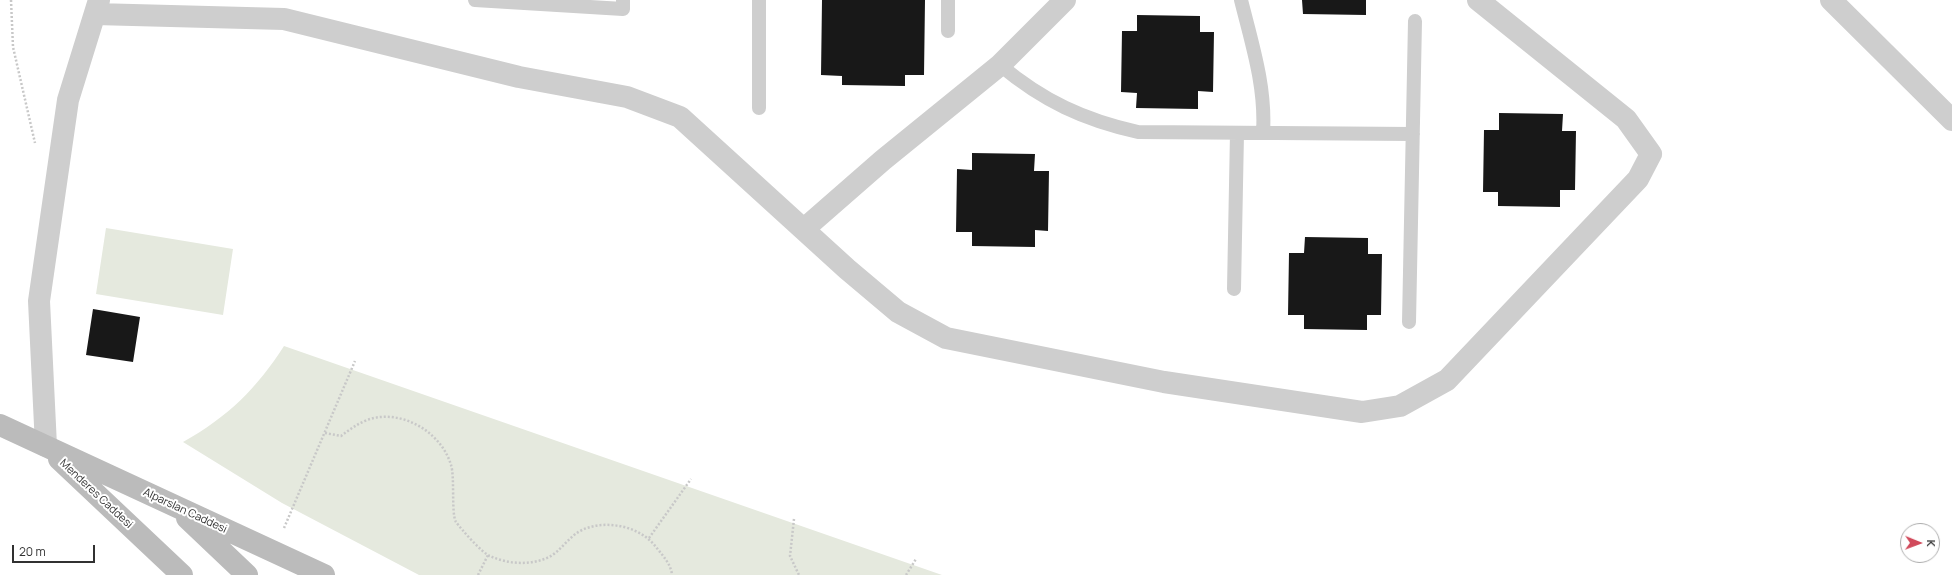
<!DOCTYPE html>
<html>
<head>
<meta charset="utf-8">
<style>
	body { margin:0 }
	#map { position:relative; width:1952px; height:575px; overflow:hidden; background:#fff; font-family:Manrope,sans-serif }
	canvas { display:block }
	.north { position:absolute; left:1900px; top:523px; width:40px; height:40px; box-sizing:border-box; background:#fff; border:1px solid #adadad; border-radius:50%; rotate:91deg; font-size:11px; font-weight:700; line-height:16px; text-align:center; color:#313131 }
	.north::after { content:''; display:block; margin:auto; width:14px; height:18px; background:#d14a5b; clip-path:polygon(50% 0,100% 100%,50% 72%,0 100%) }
	.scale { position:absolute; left:12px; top:545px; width:83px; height:18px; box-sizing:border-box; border:2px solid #313131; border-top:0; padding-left:5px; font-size:12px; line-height:14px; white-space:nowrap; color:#313131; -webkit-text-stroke:3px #fff; paint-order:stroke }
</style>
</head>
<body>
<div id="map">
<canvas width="1952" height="575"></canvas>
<div class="north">K</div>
<div class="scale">20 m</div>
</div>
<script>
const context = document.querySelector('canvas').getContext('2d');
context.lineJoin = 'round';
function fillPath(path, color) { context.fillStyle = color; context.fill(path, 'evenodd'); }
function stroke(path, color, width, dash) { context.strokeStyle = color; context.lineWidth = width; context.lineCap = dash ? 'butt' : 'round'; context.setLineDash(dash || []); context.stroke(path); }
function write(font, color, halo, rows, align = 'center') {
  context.font = font + ' Manrope,sans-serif'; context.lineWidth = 4; context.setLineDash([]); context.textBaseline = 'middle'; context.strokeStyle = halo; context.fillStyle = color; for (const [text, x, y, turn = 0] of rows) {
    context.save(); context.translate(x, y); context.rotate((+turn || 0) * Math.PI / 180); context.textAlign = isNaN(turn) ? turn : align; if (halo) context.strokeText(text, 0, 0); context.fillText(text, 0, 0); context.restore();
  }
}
fillPath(new Path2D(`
	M106,228L233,249L223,315L96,294Z
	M284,346L942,575H419L282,503L183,442C228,417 257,388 284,346Z`), '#e5e9de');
fillPath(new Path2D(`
	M822,0H925L924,75H905V86L842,85V76L821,75Z
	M1302,0H1366V15L1303,14Z
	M1137,15L1200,16V32H1214L1213,92L1198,91V109L1136,108L1137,93L1121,92L1122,31H1137Z
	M1499,113L1563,114L1562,131H1576L1575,190H1560V207L1498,206V192H1483L1484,130H1499Z
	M972,153L1035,154L1034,171H1049L1048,231L1035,230V247L972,246V232H956L957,169L972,170Z
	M1305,237L1368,238V254H1382L1381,315H1367V330L1304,329V315H1288L1289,253H1304Z
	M93,309L140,317L133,362L86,355Z`), '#181818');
stroke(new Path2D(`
	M11,0L13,47L35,143
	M325,433L341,436C349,430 357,424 367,420C400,408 441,431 451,465C455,477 451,514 456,522C461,529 483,554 490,556C507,564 531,566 549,557C561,551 569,536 582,530C606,519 640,526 656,547C663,556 671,564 672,575
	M794,519L790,556L799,575
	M284,528L355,361
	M649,538L691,479
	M478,575L488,555
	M906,575L916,559`), '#c8c8c8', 2.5, [2, 2]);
stroke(new Path2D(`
	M475,0L623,9V0
	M948,0V31
	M1241,0C1252,44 1266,87 1263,133
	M1000,65C1043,101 1084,120 1138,132L1413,134
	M759,108V0
	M1234,289L1237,133
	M1409,322L1415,21`), '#cecece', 14);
stroke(new Path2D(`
	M1831,0L1952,120
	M95,14L284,19L519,77L627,97L680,117L847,269L898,312L946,338L1164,382L1362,412L1400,406L1447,380L1638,179L1651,154L1626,119L1478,0
	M804,229L883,160L1000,65L1065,0
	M46,446L39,301L68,100L99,0`), '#cecece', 22);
stroke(new Path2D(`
	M0,425L324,575
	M59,459L182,575
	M187,518L247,575`), '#bbb', 22);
write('11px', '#313131', '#fff', [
	["Menderes Caddesi",96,494,43],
	["Alparslan Caddesi",185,511,25]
]);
</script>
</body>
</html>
